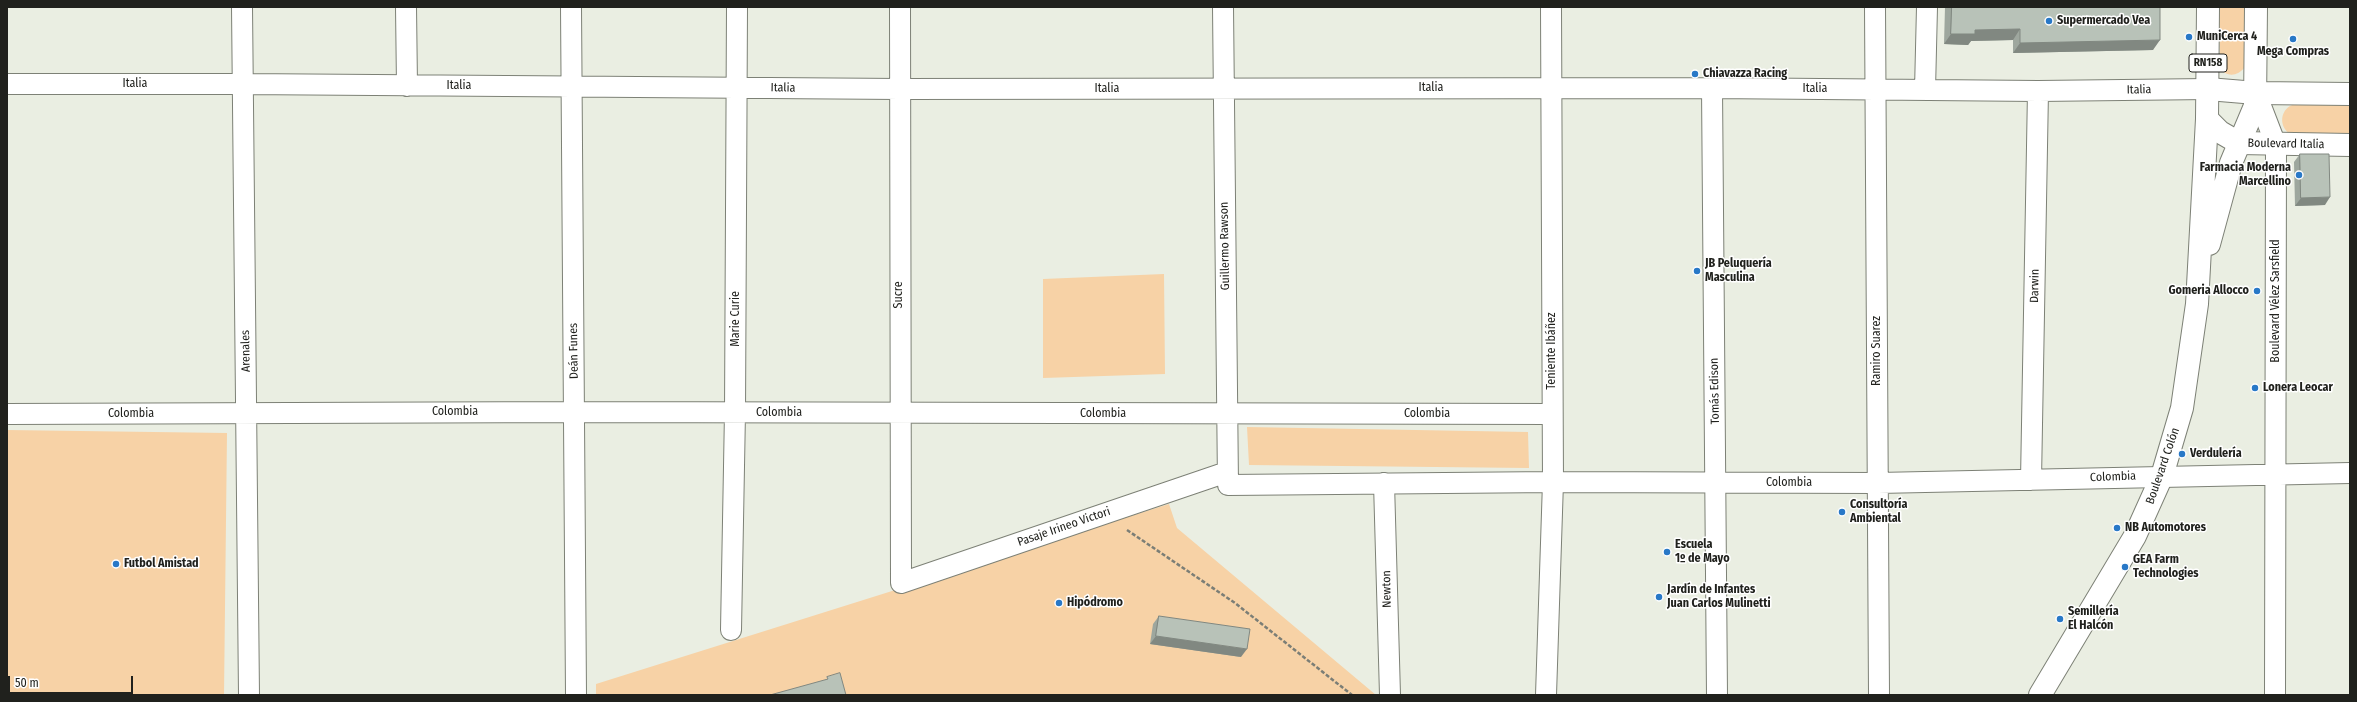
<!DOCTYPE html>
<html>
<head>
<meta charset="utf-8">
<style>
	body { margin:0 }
	#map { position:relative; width:2357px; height:702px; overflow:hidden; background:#eaeee2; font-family:"Fira Sans Condensed",sans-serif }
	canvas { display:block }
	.frame { position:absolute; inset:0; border:8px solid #20211d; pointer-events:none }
	.scale { position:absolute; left:8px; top:676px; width:125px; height:18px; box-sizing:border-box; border:2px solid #20211d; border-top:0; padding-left:5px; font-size:12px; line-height:14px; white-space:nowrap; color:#20211d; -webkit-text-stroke:3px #fff; paint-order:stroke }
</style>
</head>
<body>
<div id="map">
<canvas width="2357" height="702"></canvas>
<div class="frame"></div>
<div class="scale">50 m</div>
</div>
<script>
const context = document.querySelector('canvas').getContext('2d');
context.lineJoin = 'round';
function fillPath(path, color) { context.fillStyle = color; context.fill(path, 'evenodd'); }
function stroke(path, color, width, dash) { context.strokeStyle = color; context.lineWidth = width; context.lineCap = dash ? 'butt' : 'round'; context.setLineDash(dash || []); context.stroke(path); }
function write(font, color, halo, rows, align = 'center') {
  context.font = font + ' "Fira Sans Condensed",sans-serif'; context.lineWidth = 3; context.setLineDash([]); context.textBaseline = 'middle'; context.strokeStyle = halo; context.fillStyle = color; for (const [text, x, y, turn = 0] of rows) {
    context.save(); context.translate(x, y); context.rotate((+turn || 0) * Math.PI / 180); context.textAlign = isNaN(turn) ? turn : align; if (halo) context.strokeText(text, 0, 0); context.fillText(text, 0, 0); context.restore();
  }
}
fillPath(new Path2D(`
	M2219,7H2246L2245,67C2238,76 2227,78 2220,68Z
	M2295,104H2350V135L2290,134C2278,126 2280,108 2295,104Z
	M1164,274L1165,374L1043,378V279Z
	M1247,427L1528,432L1529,468L1249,465Z
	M7,430L227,433L224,695H7Z
	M1169,504L1177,528L1376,695H596V684Z`), '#f7d2a6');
const minor = new Path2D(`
	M242,7L249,695
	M406,7L407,86
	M571,7L576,695
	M900,7L901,583L1227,472
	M1223,7L1228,485L1553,482L1878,483L2350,473
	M1875,7L1879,695
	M7,84H243L900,89L1712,88L2038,91L2208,89
	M1712,88L1717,695
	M1925,90L1927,7
	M2256,93L2276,145L2275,695
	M7,414L575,412L1552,414
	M2031,480L2038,91
	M1384,483L1390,695
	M731,630L735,412L737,7
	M1546,695L1553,482L1551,7`);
const major = new Path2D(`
	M2208,89L2256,93L2350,94
	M2207,119L2220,132L2239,143L2350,145`);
const highway = new Path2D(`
	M2209,244L2231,163L2255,106L2256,7
	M2040,695L2135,536L2162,476L2182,408L2197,304L2207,119L2208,7`);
stroke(minor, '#7d8176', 22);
stroke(major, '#7d8176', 24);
stroke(highway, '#7d8176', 24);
stroke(new Path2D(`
	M1127,530L1235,603L1352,695`), '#7b7e76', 2.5, [4, 2]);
stroke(minor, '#fff', 20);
stroke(major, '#fff', 22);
stroke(highway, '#fff', 22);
fillPath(new Path2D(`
	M1945,7H2160L2153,50L2013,53V40L1971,41L1968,45L1944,44Z
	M2300,154L2325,205L2295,206L2294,162Z
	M1159,616L1241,657L1150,644L1153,624Z`), '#9ea79e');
fillPath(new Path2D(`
	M2020,29L2013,40L1971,41L1968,45L1944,44L1951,34L1975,30Z
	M2160,40L2153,50L2013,53L2020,43Z
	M2330,197L2325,205L2295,206L2301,198Z
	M1156,636L1247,649L1241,657L1150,644Z`), '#818881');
const building = new Path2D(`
	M1952,7H2160V40L2020,43V29L1975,30V34H1951Z
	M2300,154H2329L2330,197L2301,198Z
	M1159,616L1250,629L1247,649L1156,636Z
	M840,673L846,695H770L828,679L827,677Z`);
fillPath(building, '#b8c2b8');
stroke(building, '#818881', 1);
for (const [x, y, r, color] of [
	[2049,21,4,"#2878c7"],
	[2189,37,4,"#2878c7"],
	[2293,39,4,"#2878c7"],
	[1695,74,4,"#2878c7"],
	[2299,175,4,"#2878c7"],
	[1697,271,4,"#2878c7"],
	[2257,291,4,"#2878c7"],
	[2255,388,4,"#2878c7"],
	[2182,454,4,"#2878c7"],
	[1842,512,4,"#2878c7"],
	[2117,528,4,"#2878c7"],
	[1667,552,4,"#2878c7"],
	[116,564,4,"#2878c7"],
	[2125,567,4,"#2878c7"],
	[1659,597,4,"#2878c7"],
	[1059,603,4,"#2878c7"],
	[2060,619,4,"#2878c7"]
]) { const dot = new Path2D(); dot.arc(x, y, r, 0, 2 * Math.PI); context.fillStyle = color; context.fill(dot); stroke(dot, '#fff', 1.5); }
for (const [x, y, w] of [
	[2208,63,38]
]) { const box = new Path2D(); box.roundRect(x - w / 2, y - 9, w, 18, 3); context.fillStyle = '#fff'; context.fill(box); stroke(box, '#20211d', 1); }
write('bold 11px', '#20211d', null, [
	["RN158",2208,63]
]);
write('bold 12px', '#20211d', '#fff', [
	["Supermercado Vea",2057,21],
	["MuniCerca 4",2197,37],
	["Mega Compras",2293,52,"center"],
	["Chiavazza Racing",1703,74],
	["Farmacia Moderna",2291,168,"right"],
	["Marcellino",2291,182,"right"],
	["JB Peluquería",1705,264],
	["Masculina",1705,278],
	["Gomeria Allocco",2249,291,"right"],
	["Lonera Leocar",2263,388],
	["Verdulería",2190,454],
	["Consultoría",1850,505],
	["Ambiental",1850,519],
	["NB Automotores",2125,528],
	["Escuela",1675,545],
	["1º de Mayo",1675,559],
	["GEA Farm",2133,560],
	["Technologies",2133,574],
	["Futbol Amistad",124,564],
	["Jardín de Infantes",1667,590],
	["Juan Carlos Mulinetti",1667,604],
	["Hipódromo",1067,603],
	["Semillería",2068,612],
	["El Halcón",2068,626]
], 'left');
write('12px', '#20211d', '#fff', [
	["Italia",135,84],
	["Italia",459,86],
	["Italia",783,88,1],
	["Italia",1431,88],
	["Italia",1107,89],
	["Italia",1815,89],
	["Italia",2139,90,-1],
	["Boulevard Italia",2286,144,1],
	["Guillermo Rawson",1225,246,-91],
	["Darwin",2035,286,-89],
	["Sucre",899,295,-90],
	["Boulevard Vélez Sarsfield",2276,301,-90],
	["Marie Curie",736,319,-90],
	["Arenales",246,351,-91],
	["Deán Funes",574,351,-91],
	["Teniente Ibáñez",1552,351,-90],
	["Ramiro Suarez",1877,351,-90],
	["Tomás Edison",1715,391,-91],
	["Colombia",455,412],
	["Colombia",779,413],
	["Colombia",131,414],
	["Colombia",1103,414],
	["Colombia",1427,414],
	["Boulevard Colón",2163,466,-71],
	["Colombia",2113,477,-2],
	["Colombia",1789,483],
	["Pasaje Irineo Victori",1064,527,-19],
	["Newton",1387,589,-91]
]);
</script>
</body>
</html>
